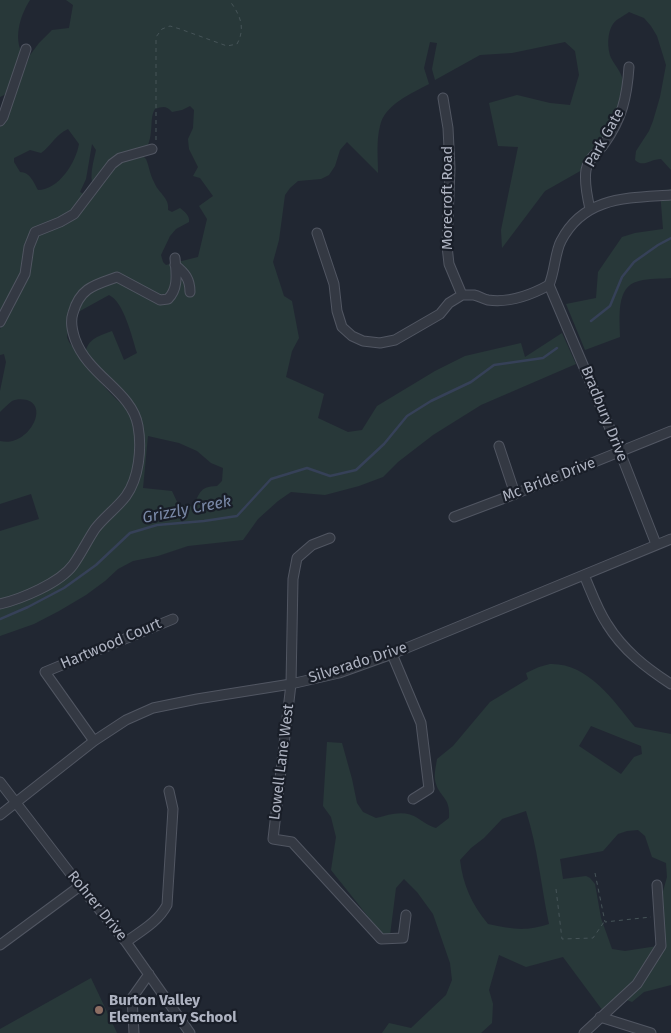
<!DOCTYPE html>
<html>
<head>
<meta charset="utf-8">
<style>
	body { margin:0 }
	canvas { display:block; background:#212732 }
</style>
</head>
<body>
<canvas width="671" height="1033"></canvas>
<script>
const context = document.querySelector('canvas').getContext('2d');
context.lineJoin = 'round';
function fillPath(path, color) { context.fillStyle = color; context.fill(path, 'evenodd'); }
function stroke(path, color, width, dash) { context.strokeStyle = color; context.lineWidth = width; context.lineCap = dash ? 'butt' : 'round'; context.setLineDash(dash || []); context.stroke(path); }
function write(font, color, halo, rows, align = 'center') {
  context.font = font + ' "Fira Sans",sans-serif'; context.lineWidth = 4.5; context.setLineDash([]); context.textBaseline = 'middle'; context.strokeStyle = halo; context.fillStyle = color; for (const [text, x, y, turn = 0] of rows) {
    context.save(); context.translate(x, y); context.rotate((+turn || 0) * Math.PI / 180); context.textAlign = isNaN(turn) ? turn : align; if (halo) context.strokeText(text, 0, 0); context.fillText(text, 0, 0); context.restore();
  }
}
fillPath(new Path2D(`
	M0,0H30C21,14 14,35 21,51L7,92L4,95L0,97Z
	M66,0H671V170L661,159C650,159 643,168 635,160L636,151L649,131L653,121L660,97L666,65L657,36L651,26L644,18L629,12C624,16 616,19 613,24C607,32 607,49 611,58C617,69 625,75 623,89C621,105 617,119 607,132C597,147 587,152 582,170L545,191L502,248L501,230L518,147L498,146L489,103L517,95L550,103L570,105L579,75L575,51L565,42L512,53L480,55L435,80L432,69L437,43L430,42L424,68L429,84C412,93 384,105 380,126C376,141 378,158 378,173L347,142L340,150L335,166L329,175L321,179L298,181L290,188L285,195L279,240L273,262L284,296L292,301L299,338L292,351L286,377L324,394L318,418L348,432L362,430L377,406L435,371L465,356L521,343L525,357L562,333L576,364L481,405L433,435L398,462L383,477L359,486L325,495L291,492L278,501L258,519L243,540L188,546L158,556L133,561L118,569L105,581L86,595L59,611L34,624L0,636V531L39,519L31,494L0,504V441C27,448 50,407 27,400C22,399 16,399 12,401C8,404 4,408 0,412V391L6,362L4,354L0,355V329L14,307L19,292L29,275L33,239L26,242C25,272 13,290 0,315V127L6,118L30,55L39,43L52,30L69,28L73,5ZM190,106L194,110L193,128L188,139L189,149L198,167L193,176L200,178L213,196L199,206L207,219L198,257L166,265L163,262L161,255L170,236L176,229L189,222C190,216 185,212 180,208L172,212L168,210C170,198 158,193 154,182C150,175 149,166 146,159L143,156L122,161L108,174L89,197L80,192L86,179L92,144L96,150C94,160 89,176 93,185C102,159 124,154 147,147C154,133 149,118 155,109C163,106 167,106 172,112L182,110ZM68,129L79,144C76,162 59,190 38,190C34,183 30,172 20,172L14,162V158L30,150L41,153C51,146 56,134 68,129ZM77,295L78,310L80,311L109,295C124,302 132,337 137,353L124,360L112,331C97,337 86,339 85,357L134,412C111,401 86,363 69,342L67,337L69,327V312L70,306ZM148,436L179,443L197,451L211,463L223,468L222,481L217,486C199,487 201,492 193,506L178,504L172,491L143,488Z
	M671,189V278C661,279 649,278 639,281C615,286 620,319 620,337L585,350L566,304L596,298L598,272L622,237L635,233L663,229L660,191Z
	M550,664C588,663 613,700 635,727L671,734V985L644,992L632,1002L619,997L603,1011L563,957L526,967L499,955L489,990L493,1004L492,1023L481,1033H382L389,1023L411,1028L446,995L452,980L450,963L433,914L417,892L404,879L396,888L389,943L331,870L336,837L331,817L323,806L327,742L342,743L352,779L357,803L363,812L376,818C391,814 405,809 419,819C425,823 429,826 436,828L449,818C451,796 438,797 435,780C434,774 436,766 437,759L453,746L490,702L528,679L526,673L539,667ZM591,726L641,746L642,754L634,757L621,774L579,746ZM526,811C538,848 541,886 549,924C525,932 512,929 488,924C472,905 463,885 460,860L471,848L484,838L502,819ZM638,830L645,836L652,857L666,863L667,877L662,895L664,945L625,951L612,949L601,918L595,884L590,878L586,876L563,879L560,859L603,851L618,834L627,831Z
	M91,978L117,1033H0V1029Z`), '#283839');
stroke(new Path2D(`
	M591,321L610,306L622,277L634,262L658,245L671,238
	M0,619L28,607L64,588L96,565L130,533L157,525L204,521L237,516L271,479L307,468L330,476L356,470L384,444L407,416L431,401L471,382L494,365L543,358L557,348`), '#364158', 2.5);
const minor = new Path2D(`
	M443,98L448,128L450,168L447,246L449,264L462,295C465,295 470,295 474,295C479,296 483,299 488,300C509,303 531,295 549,285
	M0,121L3,117L26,49
	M590,209C587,196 584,182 586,170C588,158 598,153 604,144C622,119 627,97 629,67
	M317,233L334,284L337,311L342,327L352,336L363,341L380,343L395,340L440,314L449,303L462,295
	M175,265C185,273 190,279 190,292
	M549,285L620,452L656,544
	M549,285C555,271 555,252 561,241C584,196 628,198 671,195
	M0,322L25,274L29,247L35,232L60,222L74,214L112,164L120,158L152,149
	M499,446L515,494
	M454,517L515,494L671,431
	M330,538L312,545L297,558L293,579L291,684L273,839L292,842L381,939L403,938L406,915
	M584,575C591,591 597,609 607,624C623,650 646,668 671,684
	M0,604C21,599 60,583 73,565C81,554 87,541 95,529C104,517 117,508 126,496C139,478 142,448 138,426C132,391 88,376 75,339C72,330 70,322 73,313C80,288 94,285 117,277L160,300L168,299C179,288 176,273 175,258
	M392,654L421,723L429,789L413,799
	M94,741L45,672L173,619
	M0,782L80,886L126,942L190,1033
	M0,815L94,741L126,720L153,708L197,699L291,684L339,673L392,654L671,539
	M126,942C141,931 158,922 167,905L173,809L169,791
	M0,945L80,886
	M600,1017L651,1033
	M134,1033L132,998L149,974
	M584,1033L637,984L661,946L657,885`);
stroke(minor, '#515662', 11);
stroke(new Path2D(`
	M156,140V37L162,29L170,26L180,29L227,46L237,44C246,28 240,14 229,0
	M595,873L605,922L651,917
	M556,889L562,939L593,938L604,922`), '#465458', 1, [4, 4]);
stroke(minor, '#343943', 9);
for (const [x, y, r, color] of [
	[99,1010,5,"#8d6e63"]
]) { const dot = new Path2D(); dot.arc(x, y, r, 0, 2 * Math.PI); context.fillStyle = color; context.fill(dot); stroke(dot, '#191e28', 2); }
write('15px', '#aeb3c1', '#191e28', [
	["Park Gate",605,138,-61],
	["Morecroft Road",448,198,-90],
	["Bradbury Drive",604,414,68],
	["Mc Bride Drive",549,480,-21],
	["Hartwood Court",111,644,-23],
	["Silverado Drive",358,663,-18],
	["Lowell Lane West",282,762,-83],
	["Rohrer Drive",97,906,51]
]);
write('bold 15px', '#aeb3c1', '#191e28', [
	["Burton Valley",109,1001],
	["Elementary School",109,1018]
], 'left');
write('italic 16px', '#7988a7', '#191e28', [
	["Grizzly Creek",187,510,-11]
]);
</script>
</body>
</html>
